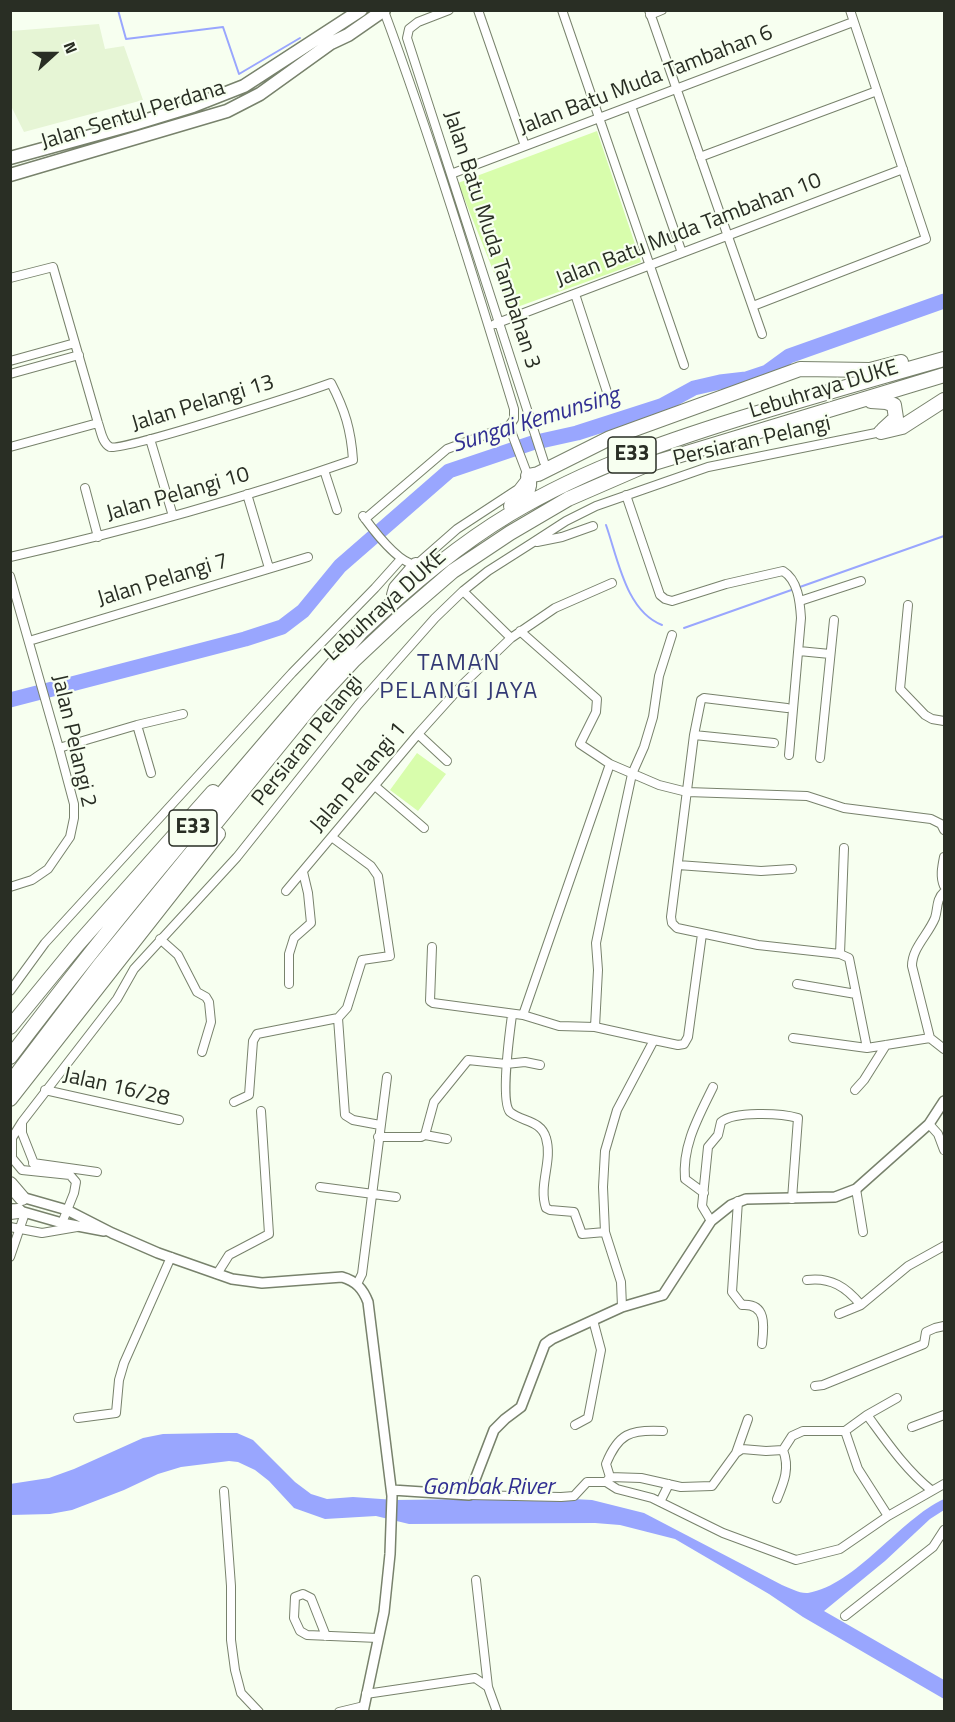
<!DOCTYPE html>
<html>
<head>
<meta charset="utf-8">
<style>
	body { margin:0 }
	#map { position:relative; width:955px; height:1722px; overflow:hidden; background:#f7fff0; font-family:"Titillium Web",sans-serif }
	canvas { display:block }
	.frame { position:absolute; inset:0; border:12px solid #292e24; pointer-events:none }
	.north { position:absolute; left:24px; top:24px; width:60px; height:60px; -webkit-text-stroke:4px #f7fff0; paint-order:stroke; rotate:69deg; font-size:16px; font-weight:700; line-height:24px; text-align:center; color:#292e24 }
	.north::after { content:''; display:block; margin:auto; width:21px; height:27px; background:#292e24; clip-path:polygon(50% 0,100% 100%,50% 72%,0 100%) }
</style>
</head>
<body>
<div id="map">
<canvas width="955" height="1722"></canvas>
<div class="frame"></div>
<div class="north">N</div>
</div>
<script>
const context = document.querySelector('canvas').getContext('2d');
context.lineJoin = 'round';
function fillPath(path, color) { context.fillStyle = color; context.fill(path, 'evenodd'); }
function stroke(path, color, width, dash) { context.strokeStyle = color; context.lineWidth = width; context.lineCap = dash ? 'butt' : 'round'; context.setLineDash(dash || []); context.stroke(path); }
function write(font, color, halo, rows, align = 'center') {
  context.font = font + ' "Titillium Web",sans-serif'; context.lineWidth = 4.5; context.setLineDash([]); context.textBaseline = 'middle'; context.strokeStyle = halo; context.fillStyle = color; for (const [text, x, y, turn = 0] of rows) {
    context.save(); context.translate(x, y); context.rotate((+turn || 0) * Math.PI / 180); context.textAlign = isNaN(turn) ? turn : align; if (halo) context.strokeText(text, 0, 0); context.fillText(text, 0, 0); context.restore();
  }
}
fillPath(new Path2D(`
	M99,24L105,49L124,46L143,100L24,132L11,106V31Z`), '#e6f5d5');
fillPath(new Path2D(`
	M597,131L641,262L509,310L458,183Z
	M417,753L446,774L418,811L390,790Z`), '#d8fdac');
fillPath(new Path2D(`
	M218,1433H237L253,1440L295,1482L311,1494L327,1499L353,1497L395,1500L555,1498L592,1500L644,1513L782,1585C790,1588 800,1594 808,1593C856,1585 900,1519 944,1499V1510L930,1519L885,1561L824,1611L944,1680V1699L803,1617L769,1594L675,1539L620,1525L595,1523L409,1524L376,1516L325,1519L294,1508L269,1481L255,1470L238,1462L229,1461L181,1467L158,1474L124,1490L72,1510L50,1514L11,1515L10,1484L49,1478L74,1469L143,1438L163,1434Z`), '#99a6fe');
stroke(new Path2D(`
	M118,10L126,39L223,27L239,74L300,38
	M606,525C618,559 626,611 662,625
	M684,628L944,536`), '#99a6fe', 2);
stroke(new Path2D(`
	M10,700L245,639L282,627L303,611L340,566L449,471L532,443L577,433L661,406L694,388L720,382L746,379L767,372L789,356L944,301`), '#99a6fe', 15);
const minor = new Path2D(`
	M449,10L418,22L409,29L407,38L544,462
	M478,10L525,146
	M562,10L684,365
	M649,10L762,334
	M650,15L662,10
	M631,106L682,253
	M700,157L877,91
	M451,174L853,22
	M10,278L53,267L98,423C101,431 102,443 110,447C121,452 306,392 331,383C345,410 351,430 353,460C241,499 126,531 10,557
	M575,294L607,392
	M753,306L926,239L850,10
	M495,324L903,169
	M10,361L75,343
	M10,374L79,355
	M150,439L173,516
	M10,447L98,423
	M324,470L337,510
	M85,488L98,537
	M247,494L269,568
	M626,495L660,595L665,599L672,601L726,584L783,571C798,580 800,602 801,618L789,755
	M363,516C374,531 398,563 416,565L457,529L518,489L528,476L509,426L514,419V409C473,275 432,141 384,11
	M365,519L447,449L509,426
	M537,542L562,537L593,526
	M10,576L59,748L74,804V818L70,837L48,869L32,880L10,887
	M463,591L511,638
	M800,601L861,581
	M908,605L900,689L925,715L932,719L944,721
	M520,631L597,699L596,712L580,744L610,764L659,785L687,792L807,796L844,808L931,819L941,824L944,830
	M29,641L308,557
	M799,651L830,654
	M787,708L704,698L701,700L694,735L671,917L672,923L677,928L758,945L840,954L849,958L867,1048
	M137,725L151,773
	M418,734L447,761
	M694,735L774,743
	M59,748L137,725L183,714
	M820,758L834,620
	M375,786L424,828
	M944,857C942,867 940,877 944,886
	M678,865L761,871L792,869
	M286,891L418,734L463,684L511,638L555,608L612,583
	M160,939L178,955L197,992L206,997L209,1002L211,1022L202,1052
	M432,947L430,1001L433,1003L523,1015L559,1026L595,1027L654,1040L617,1110L605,1151L603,1187L605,1232L621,1282L622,1307
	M840,954L844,848
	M289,984V954L294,938L311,923L308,893L303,872
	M797,984L856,994
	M10,991L45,943L292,673L375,588L401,559
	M512,1015C510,1030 500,1102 510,1112C522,1122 541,1120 546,1138C553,1161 538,1185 546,1208L550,1210L574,1212L582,1234L605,1232
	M523,1015L610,764
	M338,1018L345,1115L353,1120L380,1125
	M595,1027L598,970L596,943L602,914L632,774L644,747L653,717L659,676L672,635
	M793,1038L867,1048L930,1038L944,1049
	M930,1038L912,966C912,948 928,935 935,918C938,909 936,899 944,892
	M654,1040L678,1045L684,1044L688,1037L702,934
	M45,1090L179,1120
	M855,1090L864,1080L886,1045
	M234,1102L249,1095L253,1041L257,1034L338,1018L347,1008L362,960L390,956L378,876L371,866L333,838
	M22,1123V1133L35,1166
	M929,1124L938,1134L944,1150
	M425,1135L447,1139
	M378,1137H421L425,1135L434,1102L468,1060L506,1064L525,1062L540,1065
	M33,1163L97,1172
	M320,1187L396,1197
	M856,1189L863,1232
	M704,1193L685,1179C682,1145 699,1116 713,1087
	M738,1201L732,1292L742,1305C767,1303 764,1326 762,1344
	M711,1221L702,1206L708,1147L718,1135L721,1122C734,1111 781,1113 798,1118L792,1199
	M62,1223L74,1193L76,1182L70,1175L22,1170L12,1158V1138L22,1122L117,999L134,969L237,857L358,705L435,618L463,591L488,571L532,543L566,521L596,506L708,467L881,432
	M10,1227L42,1233L77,1227
	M10,1257L25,1213
	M217,1274L229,1255L269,1234L261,1111
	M807,1280C831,1277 846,1287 861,1305
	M357,1284L362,1274L387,1077
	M839,1314L861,1305L908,1266L944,1246
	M815,1386L823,1385L924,1344L926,1332L935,1328L944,1326
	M867,1415C887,1442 905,1469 931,1490
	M78,1418L116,1413L119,1380L124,1363L171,1257
	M575,1425L588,1418L601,1350L593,1320
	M912,1427L944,1415
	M845,1431L858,1469L888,1516
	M736,1453L748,1419
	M610,1477L606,1464C618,1434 630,1429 663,1431
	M606,1482L610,1477L641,1478L681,1487L712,1486L736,1453L742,1449L766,1451L783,1450L792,1436L803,1431H845L867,1415L897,1398
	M224,1491L231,1586V1640L235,1670L241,1693L259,1712
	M469,1495L561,1497L574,1496L587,1482H606L617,1489L652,1498L723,1533L796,1560L840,1549L888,1516L944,1484
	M777,1499C784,1482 790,1468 783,1450
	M660,1502L669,1484
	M476,1580L488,1687L497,1712
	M845,1616L933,1547L944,1530
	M326,1636L311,1598L303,1594L295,1597L294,1618L300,1631L307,1635L378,1638
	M366,1694L475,1678L488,1687
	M339,1712L364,1706`);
const tertiary = new Path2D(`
	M18,1196L67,1210L112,1233L158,1253L232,1279L262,1283L342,1277C356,1281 363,1289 368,1302L392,1496L390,1554L384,1612L363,1712
	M13,1209L62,1223L104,1231
	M392,1490L469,1495L494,1430L505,1419L521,1407L545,1344L552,1339L622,1307L663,1295L711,1221L731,1205L746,1199L835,1197L856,1189L929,1124L944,1101`);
const primary = new Path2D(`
	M10,158L134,124L193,106L244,86L361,10
	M10,175L227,111L260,94L331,43L348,35L384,10`);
const motorway = new Path2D(`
	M871,401L886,402L894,405L896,418L883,430
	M881,432L902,427L944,400
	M511,506C522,498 533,491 528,476L538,474L610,438L800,369L870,370L901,362
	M394,595L396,588L416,565
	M10,1027L78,944L213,792
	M10,1057C121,910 240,771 361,632C407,588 455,547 510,514C588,467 675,438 761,412C822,394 883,376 944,359
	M10,1083L99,966L312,705L353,661L402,615L453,571L510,533L568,499L644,466L944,375
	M10,1099L218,834
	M10,1184L22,1198
	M10,1212L18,1211`);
stroke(minor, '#78826c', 10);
stroke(tertiary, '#78826c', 12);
stroke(primary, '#78826c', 15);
stroke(motorway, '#78826c', 16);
stroke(minor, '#fff', 8);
stroke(tertiary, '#fff', 9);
stroke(primary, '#fff', 12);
stroke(motorway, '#fff', 14);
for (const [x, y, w] of [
	[632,455,48],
	[193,828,48]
]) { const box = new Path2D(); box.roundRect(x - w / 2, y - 18, w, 36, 4.5); context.fillStyle = '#f7fff0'; context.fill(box); stroke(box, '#292e24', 1.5); }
write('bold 21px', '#292e24', null, [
	["E33",632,455],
	["E33",193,828]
]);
write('22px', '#292e24', '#f7fff0', [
	["Jalan Batu Muda Tambahan 6",646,81,-21],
	["Jalan Sentul Perdana",133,116,-17],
	["Jalan Batu Muda Tambahan 10",689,231,-21],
	["Jalan Batu Muda Tambahan 3",491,240,72],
	["Lebuhraya DUKE",824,390,-17],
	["Jalan Pelangi 13",203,404,-17],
	["Persiaran Pelangi",752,442,-13],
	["Jalan Pelangi 10",178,495,-16],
	["Jalan Pelangi 7",163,581,-17],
	["Lebuhraya DUKE",386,606,-42],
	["Jalan Pelangi 2",73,741,77],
	["Persiaran Pelangi",308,741,-51],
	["Jalan Pelangi 1",359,778,-50],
	["Jalan 16/28",116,1088,13]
]);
write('italic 24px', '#312f92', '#f7fff0', [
	["Sungai Kemunsing",536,421,-17],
	["Gombak River",488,1488]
]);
context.letterSpacing = '1.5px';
write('24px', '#343a75', '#f7fff0', [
	["TAMAN",459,664],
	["PELANGI JAYA",459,692]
]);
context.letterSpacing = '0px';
</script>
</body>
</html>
